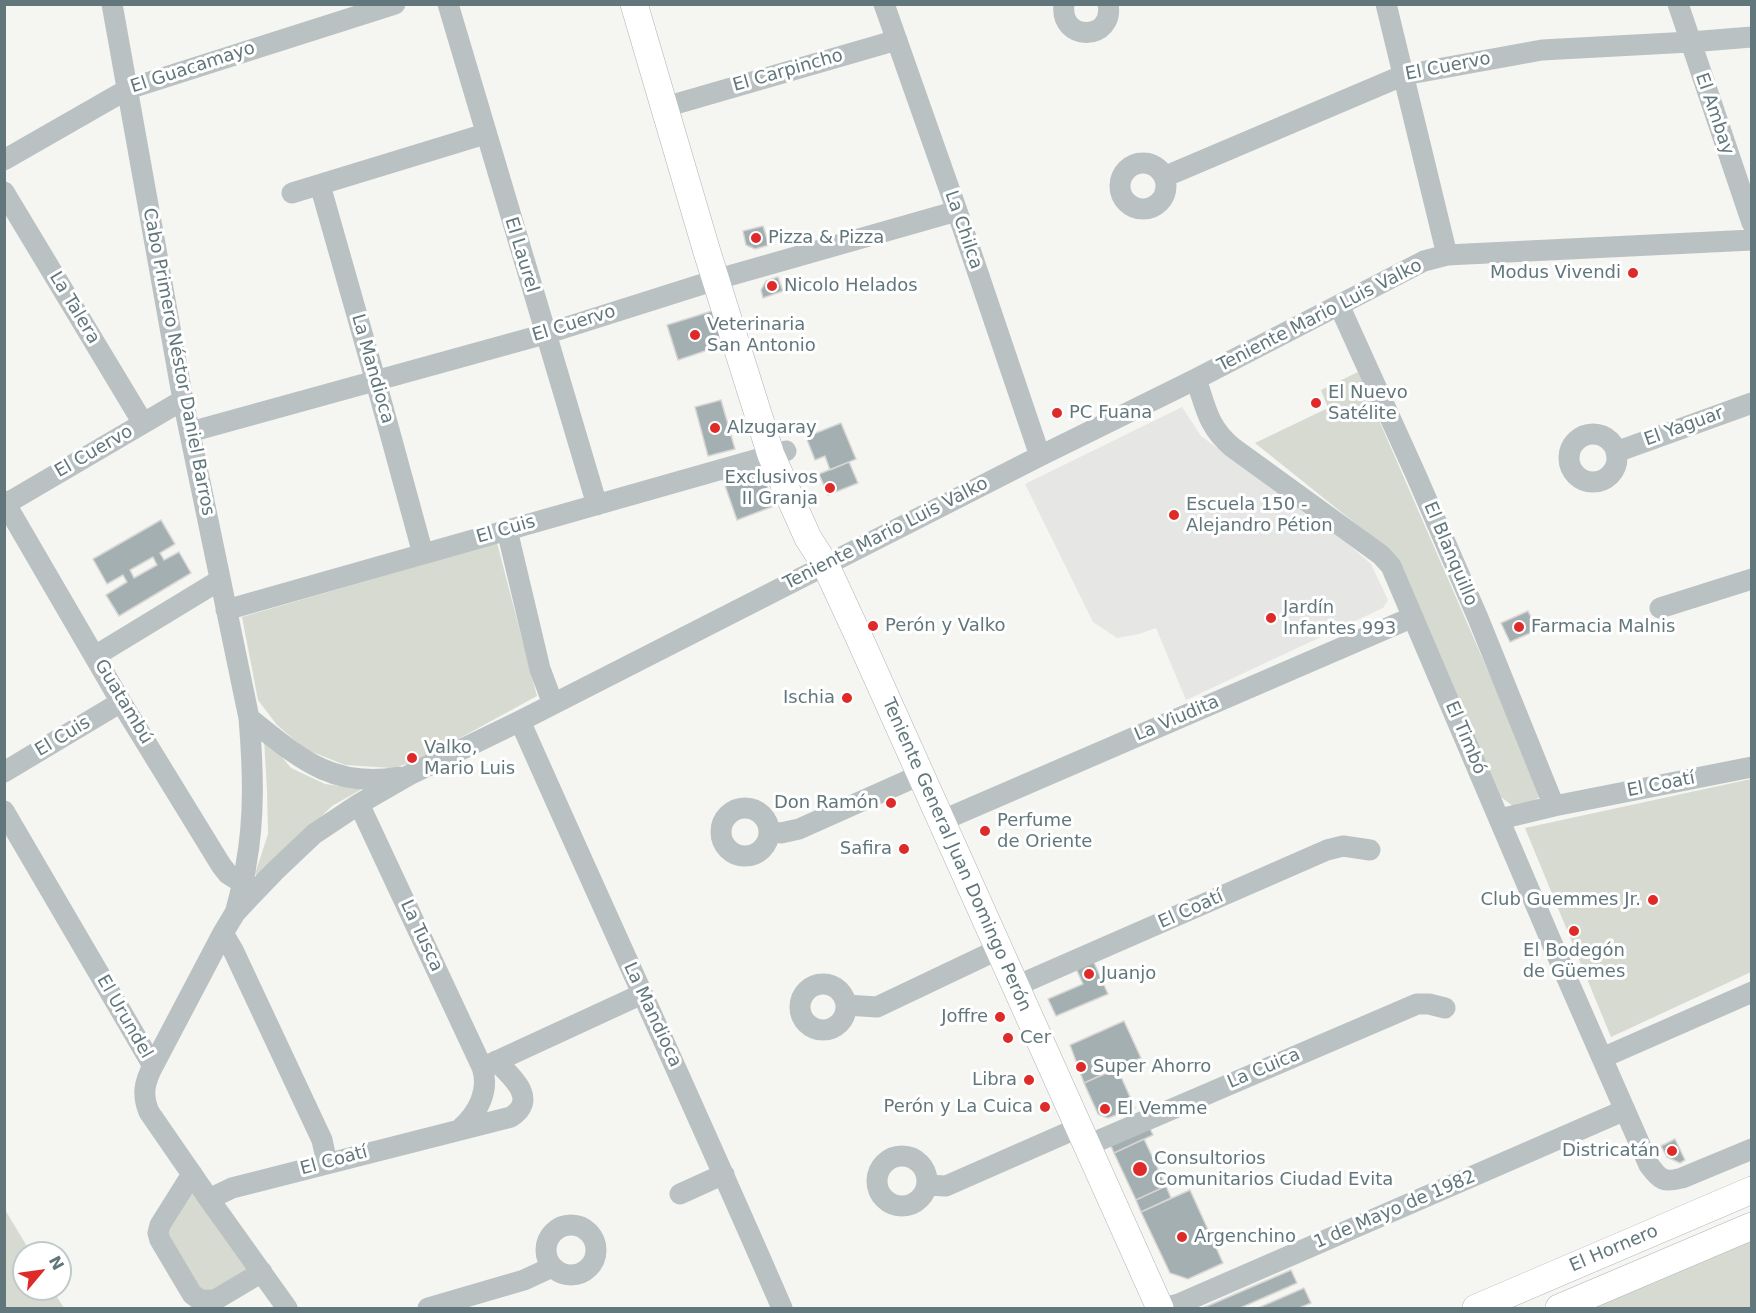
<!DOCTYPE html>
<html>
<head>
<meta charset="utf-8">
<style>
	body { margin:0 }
	#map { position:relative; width:1756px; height:1313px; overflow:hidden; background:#f5f5f2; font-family:"DejaVu Sans",sans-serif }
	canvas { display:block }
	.frame { position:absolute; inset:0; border:6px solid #61777c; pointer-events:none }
	.north { position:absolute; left:12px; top:1241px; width:60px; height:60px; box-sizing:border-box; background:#fff; border:2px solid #c0c9cb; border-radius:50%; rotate:61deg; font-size:16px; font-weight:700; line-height:24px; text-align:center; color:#61777c }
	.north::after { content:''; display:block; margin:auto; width:21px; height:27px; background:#de2a29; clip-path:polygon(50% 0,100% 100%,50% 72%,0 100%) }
</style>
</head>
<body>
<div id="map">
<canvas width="1756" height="1313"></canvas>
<div class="frame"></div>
<div class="north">N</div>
</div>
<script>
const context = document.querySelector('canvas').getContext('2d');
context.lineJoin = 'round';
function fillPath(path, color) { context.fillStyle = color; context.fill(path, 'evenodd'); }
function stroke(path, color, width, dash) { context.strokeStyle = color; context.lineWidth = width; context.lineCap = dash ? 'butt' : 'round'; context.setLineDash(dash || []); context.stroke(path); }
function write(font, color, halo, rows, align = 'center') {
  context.font = font + ' "DejaVu Sans",sans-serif'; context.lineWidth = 6; context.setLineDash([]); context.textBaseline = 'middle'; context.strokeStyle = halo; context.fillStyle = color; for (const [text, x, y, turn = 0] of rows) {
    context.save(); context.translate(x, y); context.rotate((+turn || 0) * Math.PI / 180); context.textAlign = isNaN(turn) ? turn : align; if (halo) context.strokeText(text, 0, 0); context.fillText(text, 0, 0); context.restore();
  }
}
fillPath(new Path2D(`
	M1182,407L1201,436L1349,545L1371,564L1388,600L1383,608L1186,700L1156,628L1139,634L1117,638L1093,622L1025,484Z`), '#e6e6e5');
fillPath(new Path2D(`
	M1358,372L1538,786L1540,797L1531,802L1513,806L1498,795L1391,552L1255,443L1328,408L1321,390Z
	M497,543L537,696L418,761L392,768L345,765L305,749L277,725L258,700L242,617Z
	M264,739L271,744L291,768L325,784L362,789L332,806L260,877L255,874L268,834L267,790Z
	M1751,779V972L1611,1037L1525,828Z
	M193,1191L252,1269L213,1295L200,1290L166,1238L165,1226Z
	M4,1208L31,1253H24V1289H52L64,1308H5Z
	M1751,1241V1308H1593Z`), '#d6dad1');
const building = new Path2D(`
	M763,226L769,245L755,249L746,245L743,231Z
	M778,277L783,291L763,298L761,290L766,281Z
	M712,311L723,345L678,360L667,325Z
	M721,400L735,449L708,456L695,407Z
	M841,423L856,459L830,470L825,456L815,460L806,437Z
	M758,461L774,506L737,520L721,474Z
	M849,462L858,483L828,495L819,474Z
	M161,520L175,544L160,553L164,560L179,552L191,573L119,616L106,595L127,582L123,575L107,584L93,559ZM153,557L157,565L134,578L130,570Z
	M1528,611L1537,630L1510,642L1501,623Z
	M1091,956L1108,994L1056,1016L1048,999L1083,984L1074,964Z
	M1124,1021L1141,1058L1084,1083L1070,1045Z
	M1117,1068L1135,1108L1108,1118L1098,1114L1084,1083Z
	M1146,1120L1153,1135L1114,1153L1111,1146Z
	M1144,1139L1166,1186L1136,1200L1114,1153Z
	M1675,1139L1685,1160L1680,1163L1667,1157L1661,1146Z
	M1166,1186L1171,1198L1141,1212L1136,1200Z
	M1190,1190L1223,1263L1188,1279L1170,1273L1141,1212Z
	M1291,1270L1297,1283L1240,1308H1203Z
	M1304,1288L1311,1303L1299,1308H1258Z`);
fillPath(building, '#a3afb1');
stroke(building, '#d7d6d4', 1.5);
const major = new Path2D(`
	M634,4L707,252L771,455L808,538L826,566L858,635L1160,1308
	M1476,1308L1752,1190
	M1559,1308L1752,1226`);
stroke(major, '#aeb5b7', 28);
stroke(new Path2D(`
	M112,4L183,400L249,718C253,767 255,816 246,865C244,880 240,895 236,910
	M448,4L597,505
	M884,4L957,211L1040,456
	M1064,4C1059,43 1115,41 1108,4
	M1386,4L1447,255
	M1678,4L1752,223
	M679,103L897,40
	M4,160L128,89L395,4
	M1120 186a23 23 0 1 1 46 0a23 23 0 1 1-46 0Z
	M1164,177L1404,75L1542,50L1690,42L1752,37
	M320,185L376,382L423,554
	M4,192L143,423
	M292,193L485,134
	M1339,305L1416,475L1478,618L1554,806
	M1196,379C1206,408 1208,427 1232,447L1381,555L1391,566L1566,976L1649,1165C1660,1180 1664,1183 1682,1178L1752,1149
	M190,432L545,334L725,277L957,211
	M1569 458a24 24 0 1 1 48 0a24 24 0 1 1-48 0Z
	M1616,452L1752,403
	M4,501L121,702L221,865L228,874L253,890
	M4,505L183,400
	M507,530L540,669L553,704
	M1660,608L1752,579
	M226,610L786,451
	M95,656L220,580
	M249,718C298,757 332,789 399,777
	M520,721C607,917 697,1112 782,1308
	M4,772L121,702
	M359,804L482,1067C490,1090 478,1113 461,1128
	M721 832a24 24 0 1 1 48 0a24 24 0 1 1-48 0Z
	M4,811L153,1066C144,1083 142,1095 149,1112L209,1199L287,1308
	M1500,819L1554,806L1752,767
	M941,821L1413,617
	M769,831L781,833L799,829L920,775
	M223,933L233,950L322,1140L327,1163
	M800 1007a23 23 0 1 1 46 0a23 23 0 1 1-46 0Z
	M1016,986L1327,850L1343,846L1370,850
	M846,1005L877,1007L999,949
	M1602,1058L1752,992
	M153,1066L223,933L235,913L248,899L275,871L314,834L359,804L411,774L520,721L1040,456L1196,379L1424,261L1447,255L1752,240
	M486,1066L642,994
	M1086,1146L1417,1004H1429L1445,1008
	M877 1181a25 25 0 1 1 50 0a25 25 0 1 1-50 0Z
	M192,1174L160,1225L158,1233L160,1240L192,1294L200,1300H215L262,1272
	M927,1185L946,1186L1078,1128
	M680,1194L724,1174
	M209,1199L232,1188L511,1117C539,1099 511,1076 496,1061
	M546 1250a25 25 0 1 1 50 0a25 25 0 1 1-50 0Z
	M428,1308L524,1280L552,1267
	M1164,1308L1179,1304L1625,1110`), '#bac1c2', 21);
stroke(major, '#fff', 27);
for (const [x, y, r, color] of [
	[756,238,6,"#de2a29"],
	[1633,273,6,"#de2a29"],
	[772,286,6,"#de2a29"],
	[695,335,6,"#de2a29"],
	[1316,403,6,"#de2a29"],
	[1057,413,6,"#de2a29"],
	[715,428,6,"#de2a29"],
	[830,488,6,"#de2a29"],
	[1174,515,6,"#de2a29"],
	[1271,618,6,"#de2a29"],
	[873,626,6,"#de2a29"],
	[1519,627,6,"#de2a29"],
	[847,698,6,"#de2a29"],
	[412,758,6,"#de2a29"],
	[891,803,6,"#de2a29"],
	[985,831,6,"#de2a29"],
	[904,849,6,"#de2a29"],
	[1653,900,6,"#de2a29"],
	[1574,931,6,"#de2a29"],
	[1089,974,6,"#de2a29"],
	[1000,1017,6,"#de2a29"],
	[1008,1038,6,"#de2a29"],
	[1081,1067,6,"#de2a29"],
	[1029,1080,6,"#de2a29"],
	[1045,1107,6,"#de2a29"],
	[1105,1109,6,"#de2a29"],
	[1672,1151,6,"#de2a29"],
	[1140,1169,8,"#de2a29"],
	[1182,1237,6,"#de2a29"]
]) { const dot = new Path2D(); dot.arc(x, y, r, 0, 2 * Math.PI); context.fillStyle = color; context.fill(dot); stroke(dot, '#fff', 2); }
write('18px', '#61777c', '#fff', [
	["El Cuervo",1448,67,-11],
	["El Guacamayo",193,68,-18],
	["El Carpincho",788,71,-16],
	["El Ambay",1714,114,71],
	["La Chilca",963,230,71],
	["El Laurel",521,255,73],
	["La Talera",74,308,59],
	["Teniente Mario Luis Valko",1320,316,-27],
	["El Cuervo",574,324,-17],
	["Cabo Primero Néstor Daniel Barros",178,362,79],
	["La Mandioca",372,369,74],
	["El Yaguar",1684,427,-20],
	["El Cuervo",94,452,-30],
	["El Cuis",506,530,-16],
	["Teniente Mario Luis Valko",886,534,-27],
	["El Blanquillo",1450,554,67],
	["Guatambú",123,702,59],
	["La Viudita",1177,719,-23],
	["El Cuis",63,737,-31],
	["El Timbó",1465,738,67],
	["El Coatí",1661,785,-11],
	["Teniente General Juan Domingo Perón",956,855,66],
	["El Coatí",1191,910,-24],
	["La Tusca",421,936,65],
	["La Mandioca",652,1015,65],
	["El Urundel",124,1017,60],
	["La Cuica",1264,1069,-23],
	["El Coatí",334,1161,-15],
	["1 de Mayo de 1982",1395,1210,-23],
	["El Hornero",1614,1249,-23]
]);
write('18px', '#61777c', '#fff', [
	["Pizza & Pizza",768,238],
	["Modus Vivendi",1621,273,"right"],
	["Nicolo Helados",784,286],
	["Veterinaria",707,325],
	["San Antonio",707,346],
	["El Nuevo",1328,393],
	["Satélite",1328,414],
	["PC Fuana",1069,413],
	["Alzugaray",727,428],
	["Exclusivos",818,478,"right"],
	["II Granja",818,499,"right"],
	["Escuela 150 -",1186,505],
	["Alejandro Pétion",1186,526],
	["Jardín",1283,608],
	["Infantes 993",1283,629],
	["Perón y Valko",885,626],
	["Farmacia Malnis",1531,627],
	["Ischia",835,698,"right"],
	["Valko,",424,748],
	["Mario Luis",424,769],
	["Don Ramón",879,803,"right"],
	["Perfume",997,821],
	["de Oriente",997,842],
	["Safira",892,849,"right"],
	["Club Guemmes Jr.",1641,900,"right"],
	["El Bodegón",1574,951,"center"],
	["de Güemes",1574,972,"center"],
	["Juanjo",1101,974],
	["Joffre",988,1017,"right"],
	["Cer",1020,1038],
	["Super Ahorro",1093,1067],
	["Libra",1017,1080,"right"],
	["Perón y La Cuica",1033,1107,"right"],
	["El Vemme",1117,1109],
	["Districatán",1660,1151,"right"],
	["Consultorios",1154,1159],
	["Comunitarios Ciudad Evita",1154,1180],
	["Argenchino",1194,1237]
], 'left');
</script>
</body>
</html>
